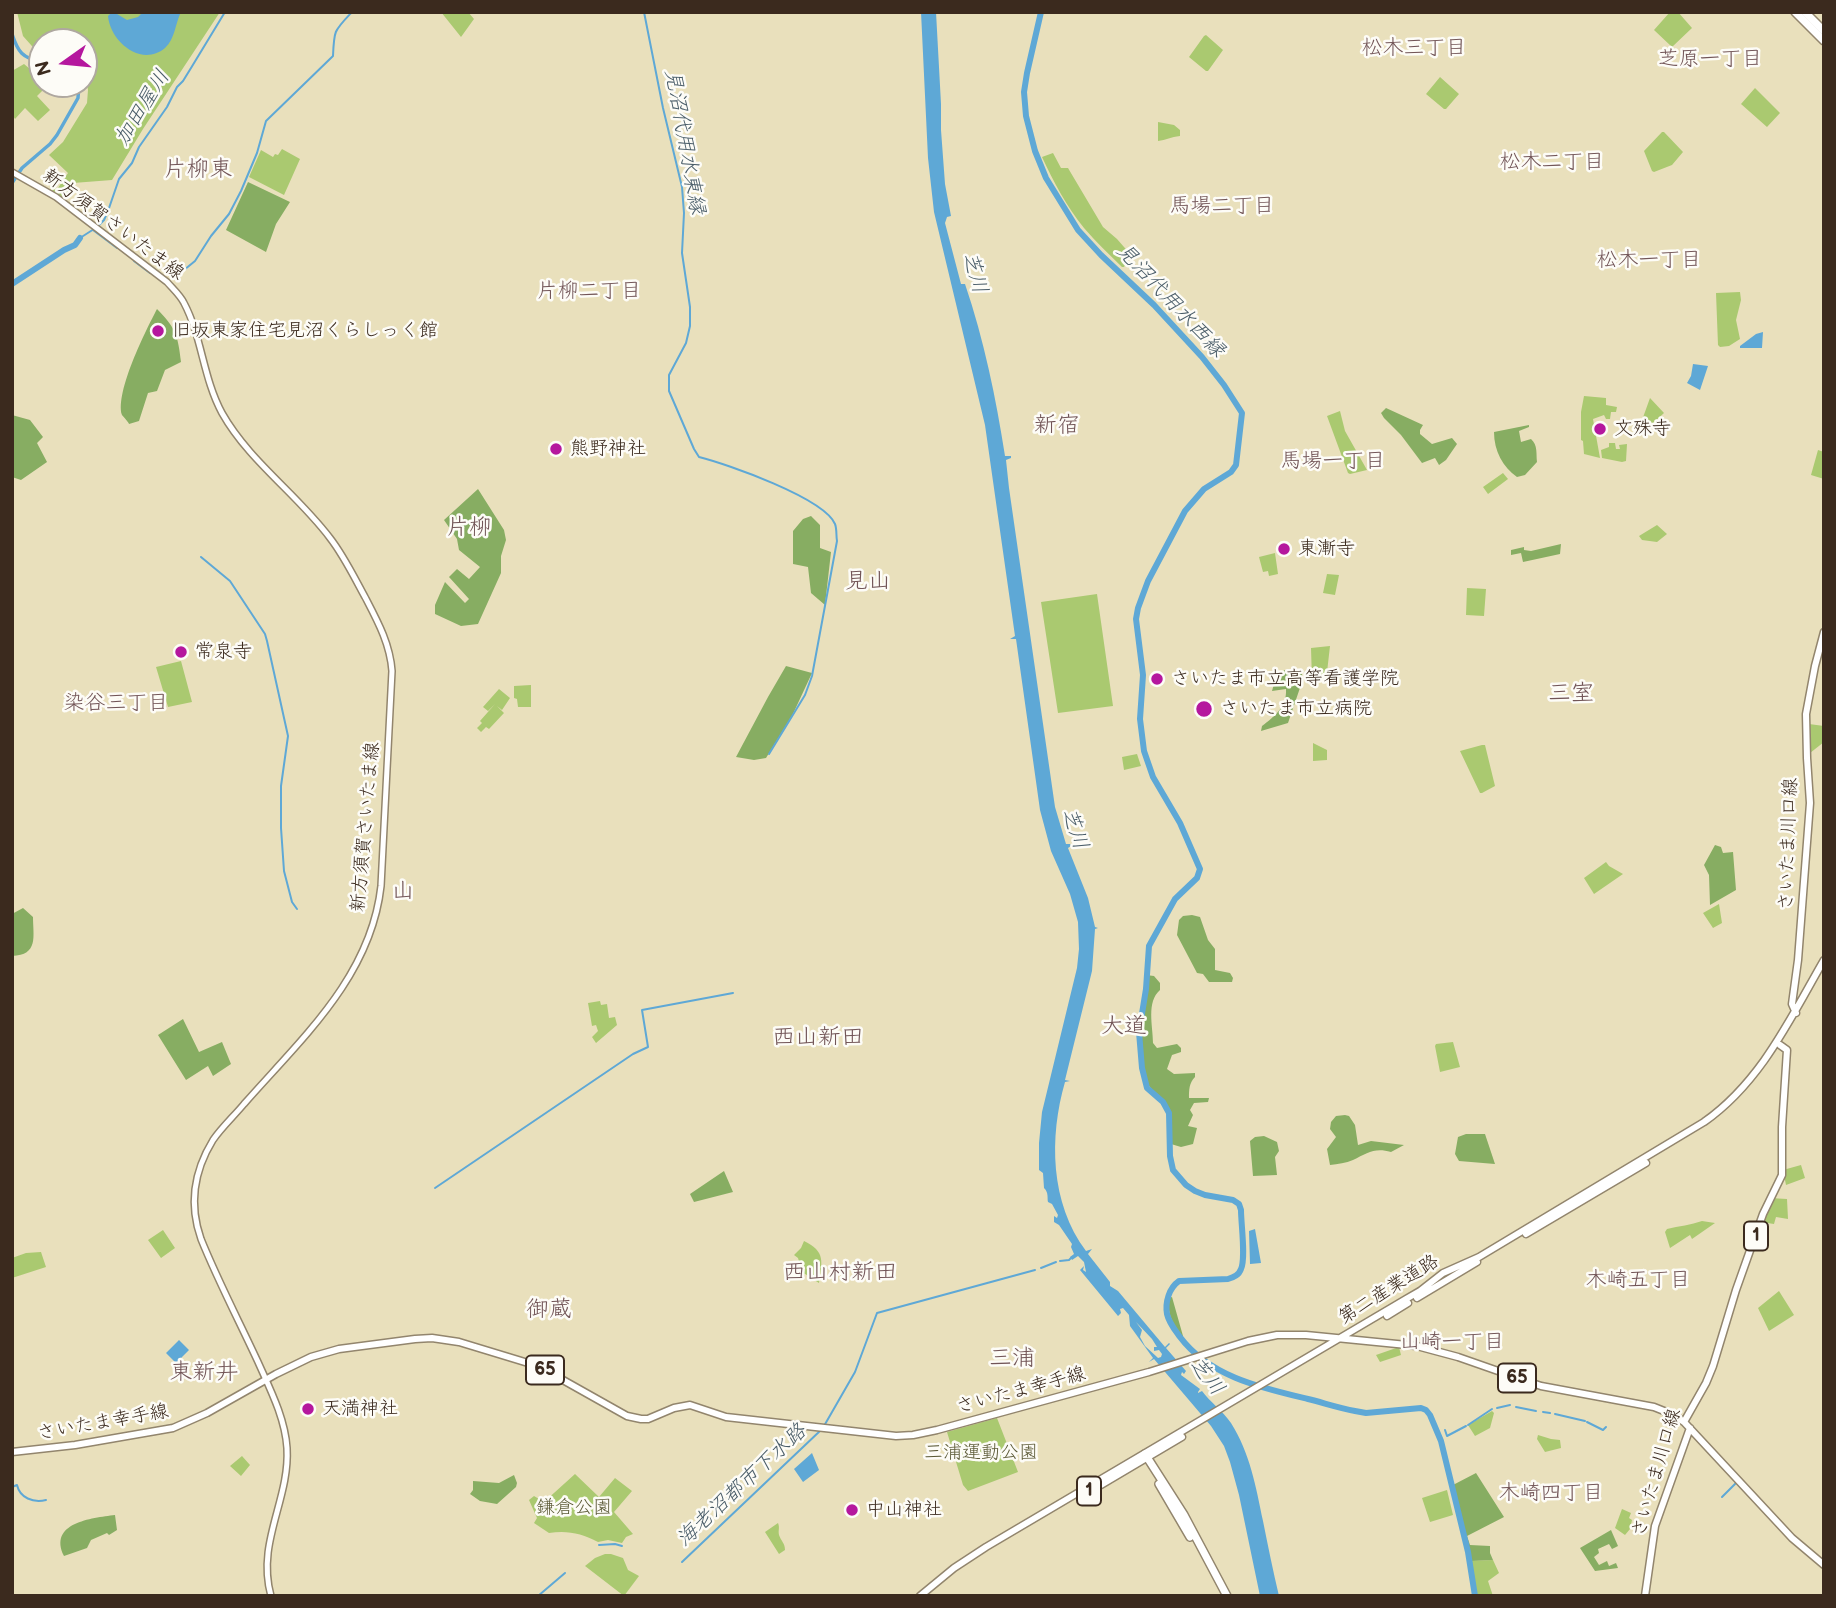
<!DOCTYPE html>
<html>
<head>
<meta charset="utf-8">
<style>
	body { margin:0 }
	#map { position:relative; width:1836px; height:1608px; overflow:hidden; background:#e9e0bc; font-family:"Balsamiq Sans",sans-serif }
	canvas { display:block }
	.frame { position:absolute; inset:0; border:14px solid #3b2a1e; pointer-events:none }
	.north { position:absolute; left:28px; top:28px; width:70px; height:70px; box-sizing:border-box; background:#fdfcf7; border:2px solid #afa8a0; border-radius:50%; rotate:255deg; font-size:19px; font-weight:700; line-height:28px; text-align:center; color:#3b2a1e }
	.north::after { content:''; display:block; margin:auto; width:24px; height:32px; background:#b5179e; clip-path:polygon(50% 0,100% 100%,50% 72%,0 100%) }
</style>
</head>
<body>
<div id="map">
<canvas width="1836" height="1608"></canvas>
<div class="frame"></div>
<div class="north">N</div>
</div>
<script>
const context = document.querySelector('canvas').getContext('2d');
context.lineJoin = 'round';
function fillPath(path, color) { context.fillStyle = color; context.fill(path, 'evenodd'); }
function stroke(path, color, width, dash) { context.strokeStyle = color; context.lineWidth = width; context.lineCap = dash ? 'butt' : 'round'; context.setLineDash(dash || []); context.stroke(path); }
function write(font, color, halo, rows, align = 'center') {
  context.font = font + ' "Balsamiq Sans","Klee One",sans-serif'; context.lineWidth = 5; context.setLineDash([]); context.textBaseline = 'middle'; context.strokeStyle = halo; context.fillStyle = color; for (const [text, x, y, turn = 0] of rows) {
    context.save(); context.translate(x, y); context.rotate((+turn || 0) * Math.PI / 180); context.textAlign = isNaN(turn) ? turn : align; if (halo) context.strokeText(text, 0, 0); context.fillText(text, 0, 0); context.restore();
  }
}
fillPath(new Path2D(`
	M17,12H220L143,129L112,180L73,183L65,199L52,190L58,188L68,173L49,155L63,142L87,103L88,90L84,70V42H42V54H39L23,36Z
	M441,12H468L474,19L461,37Z
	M1670,12H1678L1692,28L1672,47L1654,30Z
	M1206,35L1223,50L1208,71H1206L1189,57L1204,36Z
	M24,64L30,69L35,68L44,89L37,96L50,110L38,121L25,108L15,119L12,114V71Z
	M1440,77L1459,94L1446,109H1444L1426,94Z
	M1755,88L1780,113L1767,127L1741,104Z
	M1158,122L1174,125L1180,130V136C1171,137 1166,140 1158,141Z
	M1662,132H1664L1683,152L1672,165L1654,172L1652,171L1644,151Z
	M282,149L300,159L284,195L249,177L261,150L273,157L275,154L278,155Z
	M1053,153L1061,168H1068L1103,227L1117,239L1131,255L1124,267H1122C1109,254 1096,242 1084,228C1067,207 1053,181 1042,157Z
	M1740,292L1741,300L1736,320L1740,339L1729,346L1720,347L1718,345L1716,293Z
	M1584,396L1606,398V405L1617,407L1616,412H1611L1610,419H1606L1604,415L1593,419L1600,458L1584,454L1583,441L1581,440V412Z
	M1650,398L1664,413L1651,425L1641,423Z
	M1340,411L1345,431L1367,470L1350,474L1348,473L1327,416Z
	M1609,443H1615L1616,449H1620L1619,445L1627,444L1626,461L1622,462L1602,458L1601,450L1609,447Z
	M1818,450L1824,452V479L1811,475Z
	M1503,473L1508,479L1488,494L1483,487Z
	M1657,525L1667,534L1657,542L1642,540L1639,536Z
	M1275,553L1278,574L1269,576L1268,571L1263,572L1259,557Z
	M1327,574L1339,575L1335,595L1323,593Z
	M1467,588L1486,589L1484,616L1466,615Z
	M1097,594L1113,706L1058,713L1041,602Z
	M1330,646L1326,681L1312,680L1311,648Z
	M181,661L192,702L168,707L156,667Z
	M531,685V707H518L517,699L514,698V686Z
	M499,689L510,698L502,710L497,706L504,713L489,729L486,727L481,732L477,728L482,723L480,721L495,704L488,711L483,707Z
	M1809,724L1824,726V742L1810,753L1808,752Z
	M1313,743L1327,750V760L1313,761Z
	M1482,745H1485L1495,786L1482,793H1480L1460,751Z
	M1137,754L1141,766L1124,770L1122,757Z
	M1606,862L1609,866L1623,874L1594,894L1584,878Z
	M1719,904L1722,923L1713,928L1703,913Z
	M600,1001L601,1005L607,1004L609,1018L615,1017L617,1025L596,1043L592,1037L598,1031L596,1025L592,1026L588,1003Z
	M1453,1042L1460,1067L1440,1072L1435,1046L1436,1044Z
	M1801,1165L1805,1178L1786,1185L1783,1170Z
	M1770,1198L1787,1199L1788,1219L1776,1217L1774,1224L1761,1222Z
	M1702,1221L1715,1223L1692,1239L1690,1235L1670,1248L1665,1232L1667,1229C1679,1226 1691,1225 1702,1221Z
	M163,1230L175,1248L161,1258L148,1240Z
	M804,1241C826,1252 822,1261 819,1283L802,1272L798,1258L794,1255L801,1248Z
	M41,1252L46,1267L12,1278V1258L26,1253Z
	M1779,1291L1794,1315L1769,1331L1758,1308Z
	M1399,1347L1401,1355L1380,1362L1376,1355Z
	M1492,1411L1494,1413L1490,1428L1475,1436L1468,1425Z
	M997,1418L1018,1472L968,1491L963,1485L947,1432Z
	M1538,1435L1551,1439L1560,1440L1561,1448L1545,1452L1537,1439Z
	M242,1456L250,1465L241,1476L230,1466Z
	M575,1474L599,1497L615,1478L632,1491L614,1512L633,1534L626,1537L622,1543L608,1540L598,1542C582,1533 566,1530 549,1533L534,1523L537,1518L529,1500L534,1496L544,1502Z
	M1447,1490L1453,1515L1430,1522L1422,1498Z
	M1622,1509L1631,1513L1629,1518L1632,1520L1630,1529L1625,1535L1615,1528Z
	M778,1523C780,1528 778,1530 779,1535C781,1541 785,1543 785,1550L779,1554L765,1532Z
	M605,1554H611L623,1558L628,1570L639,1576L624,1596L585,1566L595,1558Z
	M1493,1560L1499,1573L1488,1581L1493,1596H1477L1471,1561Z`), '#aac970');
fillPath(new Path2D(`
	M248,182L290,202L276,224L266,252L226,230Z
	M157,309C176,328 178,336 181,362L165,370L157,391L148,393L139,421L129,424C129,423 123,416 122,415C115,392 146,330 157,309Z
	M1386,408L1423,425L1420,430V434L1432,444L1452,438L1457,444L1446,460L1439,465L1435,458L1422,463L1401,435L1384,418L1381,413Z
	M12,415L30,420L43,437L37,443L47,462L21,480L12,477Z
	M1529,425V427L1519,431L1521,442L1531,439C1538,445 1536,454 1537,462L1525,475L1517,477C1503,467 1494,451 1494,432Z
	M478,489L504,530L506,540L501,556V573L478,624L461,626L435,614V605L445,582L465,603L469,599L449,577L457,569L469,579L480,567L459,550L457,539L444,520Z
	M811,516L820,525V548L831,552L825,605L811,593L808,567L793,564V531L803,519Z
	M1561,544L1560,554L1523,562L1521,553L1511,555V550L1524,547V550L1531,551Z
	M786,666L812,673L792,716L766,758L754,760L736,757L768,697Z
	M1284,670L1295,674L1302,673V682L1288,723L1261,731L1262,726C1275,716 1287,707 1286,689L1272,691L1275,680L1282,676Z
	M1715,845L1721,847L1723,853L1733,852L1736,890L1710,905L1709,875L1704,865Z
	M23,908L33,917C33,936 39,955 12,956V914Z
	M1192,915L1200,917L1208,940L1215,949V970L1230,973L1233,978L1232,982H1209L1203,974L1197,973L1177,935L1179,920L1183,916Z
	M1146,975L1154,976L1160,983V990C1146,1002 1153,1026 1153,1043L1157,1048L1177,1044L1181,1048V1052L1172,1055L1167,1069L1174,1074L1195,1073V1077C1189,1083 1189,1090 1189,1098H1209L1208,1102L1194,1103L1190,1110L1193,1115L1188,1126L1197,1128L1193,1144L1181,1147L1171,1144C1173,1128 1170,1110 1159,1097C1154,1091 1149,1088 1146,1080C1137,1050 1140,1005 1146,975Z
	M183,1019L199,1052L222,1042L231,1064L213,1076L208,1066L186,1080L158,1035Z
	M1345,1115L1349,1116L1355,1125L1358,1145L1371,1141L1404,1145L1391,1152C1375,1147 1367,1153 1353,1160C1346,1163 1338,1164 1330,1165L1327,1149L1336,1137L1330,1129L1331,1122L1336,1116Z
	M1466,1134H1485L1495,1164L1459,1161L1455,1154L1458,1137Z
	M1264,1136L1277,1142L1279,1151L1275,1157L1277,1175L1253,1176L1250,1141L1255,1137Z
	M724,1171L733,1192L694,1202L690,1194Z
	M1172,1297L1183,1336L1182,1337C1173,1324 1167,1315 1169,1298Z
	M1476,1473L1504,1517L1467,1536L1470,1545L1490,1546V1553L1493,1560L1471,1561L1453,1485Z
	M514,1475L517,1483L516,1487L497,1504L480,1501L470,1494L473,1490V1481L499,1483Z
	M115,1515L117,1530L109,1535L107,1533L91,1540L87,1548L64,1556C48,1523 91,1518 115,1515Z
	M1611,1530L1618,1546L1612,1549L1609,1544L1598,1549L1599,1553L1594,1557L1599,1565L1607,1561L1609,1566L1616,1563L1618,1568L1595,1571L1580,1548Z`), '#87ad62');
fillPath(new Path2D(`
	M143,12H181C175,24 175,39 165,48C141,68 110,41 108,16L111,13L117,14L127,20L138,17Z
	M921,12H936L941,104V130L945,184L951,216L947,217L945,223L961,284H965C984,340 996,398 1005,456H1011V458L1006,460L1009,488L1055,807L1066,844H1070L1071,846L1068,848L1088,898L1095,927L1098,928L1095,929L1092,971L1065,1080L1070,1081L1065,1082C1049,1137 1050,1203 1086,1251L1092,1249L1088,1254L1110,1282V1286L1118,1291L1165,1347L1169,1343L1170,1344L1166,1348L1186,1371L1184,1374L1182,1372L1181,1375L1200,1389L1198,1392V1393L1202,1391C1210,1402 1223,1411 1231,1423C1250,1453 1256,1487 1263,1521C1268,1546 1273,1571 1279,1596H1260L1239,1495L1230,1462L1224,1446L1211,1426L1154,1359L1149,1362L1153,1358L1130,1326L1129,1315L1123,1308L1120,1309L1121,1313L1118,1316L1080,1270L1084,1266L1083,1270L1086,1272L1084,1262L1078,1256L1072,1260L1070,1257L1074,1254L1071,1247L1072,1244L1059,1225L1054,1222V1216L1057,1218L1058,1215L1052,1204L1048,1202C1047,1198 1049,1193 1044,1188L1043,1173L1039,1170V1143L1042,1112L1077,968L1079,949L1078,922L1070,894L1051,851L1040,810L1016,639H1010L1015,636L985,425L934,212L928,158ZM1136,1322L1152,1339L1157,1347H1154V1351L1159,1350L1162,1354L1161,1357L1158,1358L1157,1357L1145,1346L1140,1337L1142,1330Z
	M1763,332L1762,348H1740V346L1756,334Z
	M1693,364L1708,366L1700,390L1687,383L1691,376Z
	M1255,1229L1261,1263L1250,1264L1249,1231Z
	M179,1340L189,1350L176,1363L166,1353Z
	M812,1453L819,1470L803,1482L794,1469Z`), '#5ea8d6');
stroke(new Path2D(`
	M644,12L663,108L682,187L684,213L682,253L690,307V326L686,343L669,375V391L694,449L699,457C727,464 824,498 835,524C837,529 836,536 837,541L812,676L805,695L769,754
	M98,226L104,220L108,211L119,179L132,163L139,147L167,107L177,87L183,81L191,68L225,12
	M93,230L117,248
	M80,238L94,229
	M134,261L150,273
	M184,270L195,261L211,236L229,214L241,191L257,153L266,121L333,56C334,30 334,31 352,12
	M201,557L230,581L265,634L267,641L288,736L281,786V828L284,871L292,902L297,909
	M435,1188L633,1054L648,1047L642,1010L733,993
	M1060,1261L1069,1260L1072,1257
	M1041,1268L1056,1262
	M1516,1407L1536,1411
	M1497,1408L1510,1405
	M1543,1412L1550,1413
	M1555,1414L1585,1421
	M1587,1422L1603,1430L1606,1427
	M1468,1425L1492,1409
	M824,1426L855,1372L877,1313L1035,1270
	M1445,1430L1447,1436L1466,1426
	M12,1487L17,1485C20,1498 33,1503 46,1500
	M1722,1497L1736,1483
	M599,1545L615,1544L622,1546
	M682,1562L821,1430
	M538,1596L565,1573`), '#5ea8d6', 2);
stroke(new Path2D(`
	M12,34C18,52 22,58 42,62
	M12,183L22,168L50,144L57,135L78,98L79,84`), '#5ea8d6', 3.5);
stroke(new Path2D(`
	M1041,12L1027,73L1024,92L1026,116L1035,151L1046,178L1078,230L1101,255L1154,305L1202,357L1224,385L1242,413L1236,465L1231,472L1204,489L1185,511L1148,581L1138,608L1136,619L1143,675L1140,719L1144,751L1153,777L1180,823L1200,869L1197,878L1175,899L1149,946L1146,989L1139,1032L1142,1068L1147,1088L1163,1102L1169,1113L1170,1156L1173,1170L1186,1185L1195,1191L1205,1195L1233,1200L1239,1204L1241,1210C1241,1224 1246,1258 1241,1269C1239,1275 1234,1277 1228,1279L1179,1281C1169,1288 1165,1302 1167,1314C1169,1323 1175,1330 1180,1337C1210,1377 1262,1388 1308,1399C1324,1403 1339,1408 1355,1411L1366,1413L1421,1408L1426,1410L1430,1415L1441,1441L1468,1552L1475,1596
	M12,284L64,250L75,245L80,238`), '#5ea8d6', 6);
const secondary = new Path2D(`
	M12,172L56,197L167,282C173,289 180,295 184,303C202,337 203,378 222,413C249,461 297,494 330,538C344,556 354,577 365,597C378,622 390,644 392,671L381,886C371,977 301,1039 244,1104C234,1116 222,1127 213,1140C194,1171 189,1205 201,1239C218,1281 239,1321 258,1362C270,1389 285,1418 287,1448C290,1500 256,1542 271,1596`);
const primary = new Path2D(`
	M1796,1013L1792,1004L1798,960L1810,803L1807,758L1806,714L1815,666L1824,632
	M1526,1234L1646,1163
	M1417,1298L1477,1262
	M1387,1316L1408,1303
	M1684,1422L1706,1383L1713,1366L1736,1290L1763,1214L1782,1175V1127L1787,1050L1780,1045
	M12,1452L75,1445L173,1428L207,1413L276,1374L311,1357L339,1349L415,1339L432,1338L459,1342L538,1366L627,1416L641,1419H648L674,1408L690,1405L726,1417L896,1436L913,1435L937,1430L1149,1372L1248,1341L1277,1335H1306L1417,1346L1458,1357L1541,1386L1654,1407L1674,1415L1684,1422L1792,1538L1824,1565
	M1101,1485L1182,1437
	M920,1596L954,1568L986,1547L1406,1299L1420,1291L1443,1273L1479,1257L1704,1122C1761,1082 1790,1019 1824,960
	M1645,1596L1655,1526L1690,1428`);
const trunk = new Path2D(`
	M1795,12L1824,41
	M1805,12L1824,31`);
const motorway = new Path2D(`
	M1145,1454L1184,1515L1227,1596
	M1159,1484L1190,1537`);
stroke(secondary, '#92856d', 8);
stroke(primary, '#92856d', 9);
stroke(trunk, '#92856d', 10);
stroke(motorway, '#92856d', 10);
stroke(secondary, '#fff', 5);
stroke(primary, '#fff', 6);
stroke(trunk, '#fff', 7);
stroke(motorway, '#fff', 7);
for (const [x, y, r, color] of [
	[158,331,7,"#b5179e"],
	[1600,429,7,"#b5179e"],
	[556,449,7,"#b5179e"],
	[1284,549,7,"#b5179e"],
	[181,652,7,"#b5179e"],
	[1157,679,7,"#b5179e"],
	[1204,709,9,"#b5179e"],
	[308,1409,7,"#b5179e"],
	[852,1510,7,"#b5179e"]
]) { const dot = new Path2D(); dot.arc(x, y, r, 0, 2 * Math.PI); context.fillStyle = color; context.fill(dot); stroke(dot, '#fdfcf7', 2.5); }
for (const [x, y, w] of [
	[1756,1236,24],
	[545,1370,38],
	[1517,1378,38],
	[1089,1491,24]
]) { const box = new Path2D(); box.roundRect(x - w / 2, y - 14.5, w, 29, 5); context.fillStyle = '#fdfcf7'; context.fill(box); stroke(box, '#3b2a1e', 2); }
write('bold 18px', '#3b2a1e', null, [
	["1",1756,1236],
	["65",545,1370],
	["65",1517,1378],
	["1",1089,1491]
]);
write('19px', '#3b2a1e', '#fdfcf7', [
	["新方須賀さいたま線",113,225,37],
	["新方須賀さいたま線",366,827,-85],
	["さいたま川口線",1789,844,-88],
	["第二産業道路",1389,1290,-32],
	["さいたま幸手線",1021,1391,-15],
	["さいたま幸手線",103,1423,-10],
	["さいたま川口線",1657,1473,-74]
]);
write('19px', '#3b2a1e', '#fdfcf7', [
	["旧坂東家住宅見沼くらしっく館",172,331],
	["文殊寺",1614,429],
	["熊野神社",570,449],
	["東漸寺",1298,549],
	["常泉寺",195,652],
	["さいたま市立高等看護学院",1171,679],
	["さいたま市立病院",1220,709],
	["天満神社",322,1409],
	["中山神社",866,1510]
], 'left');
write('19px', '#5c5a37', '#fdfcf7', [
	["三浦運動公園",981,1453],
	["鎌倉公園",574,1508]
]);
write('21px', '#725557', '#fdfcf7', [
	["松木三丁目",1414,49],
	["芝原一丁目",1710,60],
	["松木二丁目",1552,163],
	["馬場二丁目",1222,207],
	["松木一丁目",1649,261],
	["片柳二丁目",589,292],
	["馬場一丁目",1333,462],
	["染谷三丁目",116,704],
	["木崎五丁目",1638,1281],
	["山崎一丁目",1452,1343],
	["木崎四丁目",1551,1494]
]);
write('italic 21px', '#495c68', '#fdfcf7', [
	["加田屋川",143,108,-58],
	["見沼代用水東縁",684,142,80],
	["芝川",974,273,74],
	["見沼代用水西縁",1170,301,47],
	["芝川",1074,829,71],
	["芝川",1206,1377,51],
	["海老沼都市下水路",742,1486,-43]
]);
write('23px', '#725557', '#fdfcf7', [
	["片柳東",198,170],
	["新宿",1057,426],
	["片柳",469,528],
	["見山",868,582],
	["三室",1571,694],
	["山",403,892],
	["大道",1124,1027],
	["西山新田",818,1038],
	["西山村新田",840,1273],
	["御蔵",549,1310],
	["三浦",1012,1359],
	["東新井",204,1373]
]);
</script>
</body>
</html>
